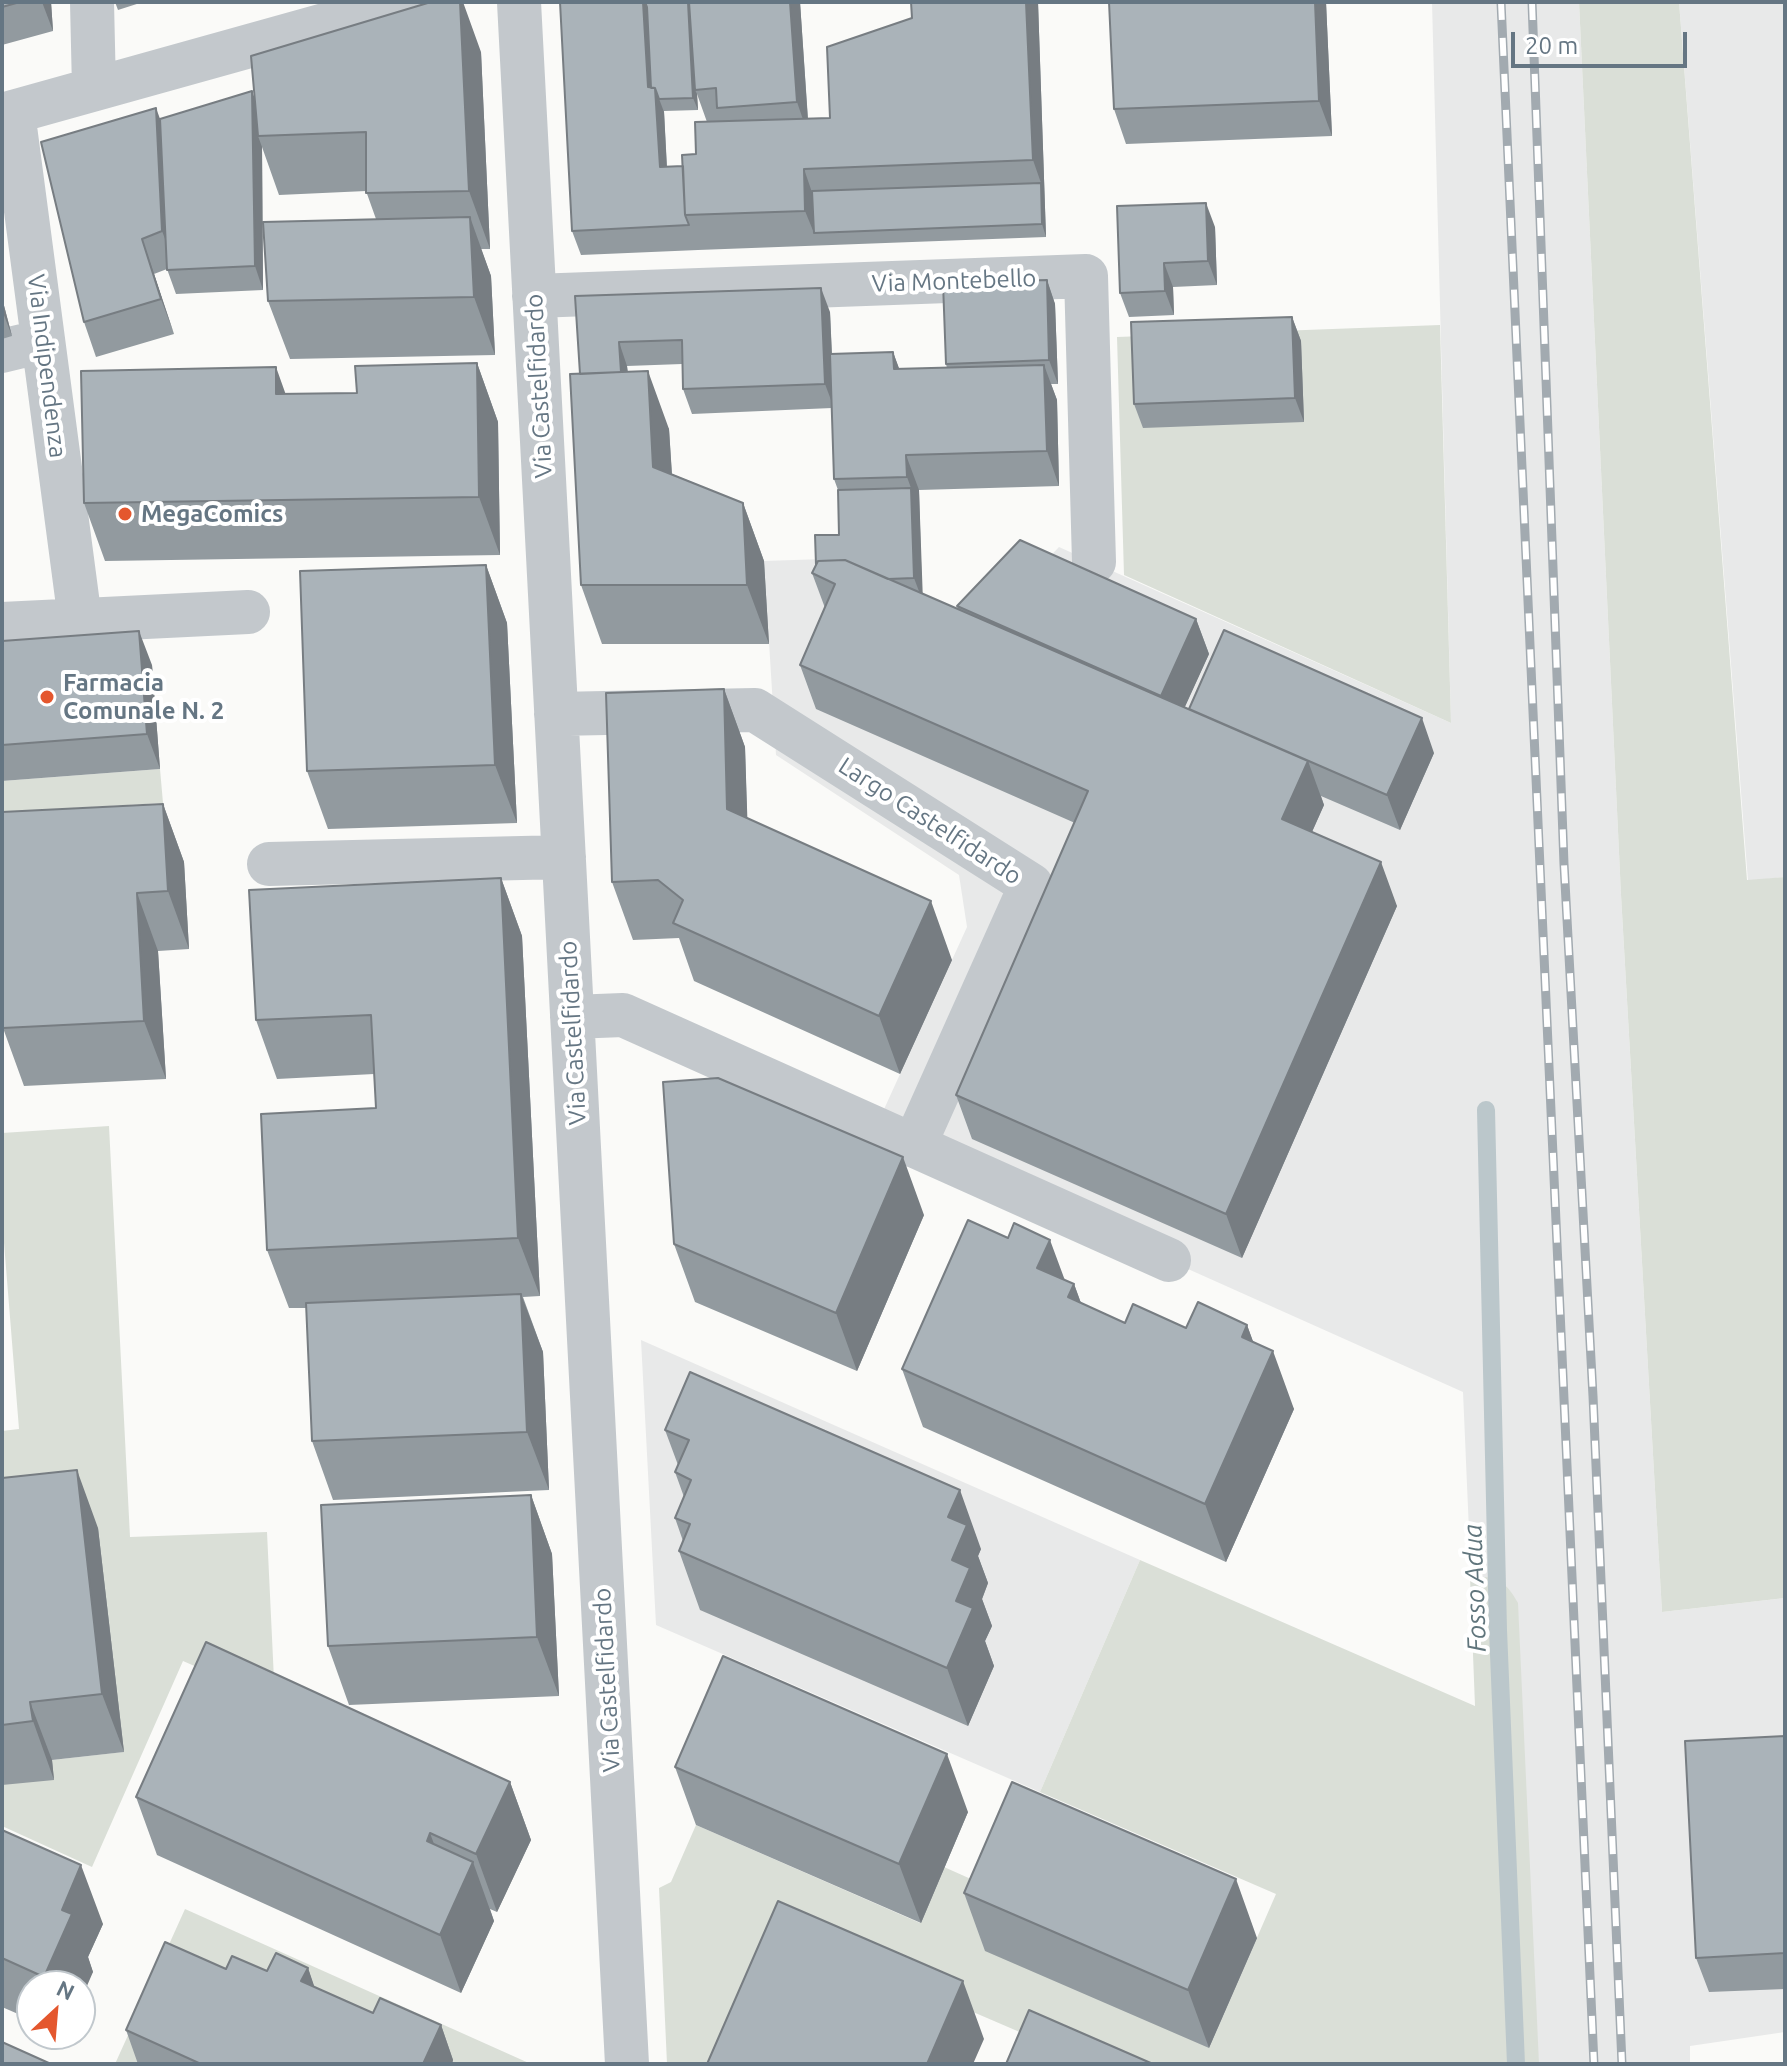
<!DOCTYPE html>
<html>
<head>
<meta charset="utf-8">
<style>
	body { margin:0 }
	#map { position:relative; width:1787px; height:2066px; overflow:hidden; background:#fafaf8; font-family:Ubuntu,sans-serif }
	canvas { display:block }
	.frame { position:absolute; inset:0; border:4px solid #657683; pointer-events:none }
	.north { position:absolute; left:16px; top:1970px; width:80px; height:80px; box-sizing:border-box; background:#fff; border:2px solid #c1c8cd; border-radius:50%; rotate:26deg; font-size:22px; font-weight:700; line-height:32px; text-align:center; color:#657683 }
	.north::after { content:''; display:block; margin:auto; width:28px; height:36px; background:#e4572e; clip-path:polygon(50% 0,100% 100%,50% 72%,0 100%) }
	.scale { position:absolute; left:1511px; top:32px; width:176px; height:36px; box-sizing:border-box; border:4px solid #657683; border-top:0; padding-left:10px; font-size:24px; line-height:28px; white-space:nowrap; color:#657683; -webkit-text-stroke:6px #fff; paint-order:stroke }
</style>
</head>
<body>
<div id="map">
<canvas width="1787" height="2066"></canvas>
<div class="frame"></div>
<div class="north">N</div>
<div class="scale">20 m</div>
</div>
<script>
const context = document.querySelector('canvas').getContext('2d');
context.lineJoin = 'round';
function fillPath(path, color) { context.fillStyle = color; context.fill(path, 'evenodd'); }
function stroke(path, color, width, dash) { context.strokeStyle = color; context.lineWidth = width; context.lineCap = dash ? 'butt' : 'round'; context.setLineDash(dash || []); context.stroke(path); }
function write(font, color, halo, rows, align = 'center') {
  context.font = font + ' Ubuntu,sans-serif'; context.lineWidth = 8; context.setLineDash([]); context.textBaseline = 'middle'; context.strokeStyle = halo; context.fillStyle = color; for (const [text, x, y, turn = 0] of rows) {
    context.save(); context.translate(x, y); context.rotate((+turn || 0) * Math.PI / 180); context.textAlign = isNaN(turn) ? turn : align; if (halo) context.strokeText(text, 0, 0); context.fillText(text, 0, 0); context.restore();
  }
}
fillPath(new Path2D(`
	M1432,2H1579L1621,895L1662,1612L1785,1598V2032L1690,2046V2064H1492L1463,1392L875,1129L967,927L959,875L776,755L764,561L824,559L962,648L1059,547L1451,723Z
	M1679,2H1785V877L1748,881Z
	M641,1340L1140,1560L1040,1792L656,1625Z`), '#e8e9e9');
fillPath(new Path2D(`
	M1579,2H1679L1747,880L1785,877V1598L1662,1612L1621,895Z
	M1440,325L1451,723L1124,575L1117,337Z
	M160,769L163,803L2,812V781Z
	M109,1126L130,1537L267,1532L275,1701L183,1661L92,1867L2,1826V1785L52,1760L123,1752L2,1539V1431L19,1429L2,1218V1133Z
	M1140,1560L1475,1706L1470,1577C1496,1576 1505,1580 1518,1603L1539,2064H1094L808,1941L754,2064H667L659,1888L671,1882L696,1825L920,1923L944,1867L1009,1896L1209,2048L1276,1894L1040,1792Z
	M185,1909L531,2064H452L453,2060L115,2064Z`), '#dadfd7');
stroke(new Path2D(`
	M1486,1110L1498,1630L1516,2064`), '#bbc7cb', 18);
stroke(new Path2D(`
	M92,2L94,89
	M519,2L627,2064
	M13,112L80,620
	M2,115L407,2
	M534,296L1086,276L1094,562
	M2,351L43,341
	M2,624L248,612
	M556,714L755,710L1031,885L914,1146
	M269,864L564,857
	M572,1017L623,1015L1169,1260`), '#c3c8cc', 44);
const rail = new Path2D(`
	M1501,2L1594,2064
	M1532,2L1564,864L1593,1396L1622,2064`);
stroke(rail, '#a2aab0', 9);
stroke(rail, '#fff', 6, [18]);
fillPath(new Path2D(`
	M2,2H51L53,31L2,45Z
	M115,2H143L118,10Z
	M560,2H800L808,119L830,118L912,18L911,2H1038L1046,237L698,250L581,255L572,231ZM697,94L707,122L696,154L683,166L667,167L664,111L698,110Z
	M1109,2H1326L1332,136L1126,144L1114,109Z
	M481,52L490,249H481L491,276L495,355L290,359L268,301L376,219L366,191L279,195L262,147L263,290L176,294L167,269L154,274L174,334L96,357L84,322L160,119L254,96Z
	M1215,227L1217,285L1173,287L1174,315L1129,317L1120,293Z
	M1047,280L1055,304L1058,384H1051L1057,400L1059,486L919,490L922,594L958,609L957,606L1196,619L1209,654L1184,708L1189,710L1434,753L1400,830L1321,796L1324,805L1312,832L1397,906L1242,1258L972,1139L956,1095L1075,823L816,709L800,665L825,608L812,573L839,535L838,490L834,479L832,408L692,414L683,389L682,364L627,366L628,372L669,429L672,474L743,503L764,561L769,644H602L581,585L580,374L575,296L830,312L832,354L893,352L899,369L947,368L946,364Z
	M2,298L12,336L2,339Z
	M1292,317L1301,341L1304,422L1143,428L1134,404Z
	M477,363L498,422L500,555L105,561L84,503L285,394L357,393Z
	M486,565L507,623L517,823L328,829L307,771Z
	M2,641L152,665L160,769L2,781Z
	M724,689L745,747L747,818L952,960L900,1074L694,981L679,938L633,940L612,882Z
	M163,804L184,862L189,949L158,951L166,1079L24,1086L3,1028Z
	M501,878L522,936L540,1296L523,1297L543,1352L549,1490L333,1500L312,1441L306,1308H289L267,1250L376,1108L374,1074L277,1079L256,1020Z
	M924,1215L857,1371L695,1302L674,1244Z
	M1064,1280L1074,1284L1081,1303L1125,1323L1186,1328L1247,1325L1253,1342L1294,1409L1226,1562L923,1427L902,1369Z
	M665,1430L981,1549L978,1556L988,1583L982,1599L992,1626L985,1641L994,1666L968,1726L700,1610L679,1551L683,1541L675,1518L684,1497L675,1472L678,1465Z
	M2,1478L98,1528L124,1752L52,1760L54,1780L2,1785Z
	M531,1495L552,1554L559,1696L349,1705L328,1646Z
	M1785,1736V1989L1709,1992L1696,1958Z
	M675,1767L968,1812L921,1923L696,1825Z
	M510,1782L531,1840L497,1912L490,1909L494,1921L461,1993L157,1855L136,1797Z
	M2,1830L103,1924L88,1957L93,1972L80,1986H32V2020L2,2007Z
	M964,1893L1257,1938L1209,2048L985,1951Z
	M308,1968L314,1987L373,2013L441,2025L453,2060L452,2064H138L126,2030L226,1969L267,1971Z`), '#929a9f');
fillPath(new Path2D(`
	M42,2H51L53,31Z
	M460,2H463L481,52L490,249L469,191Z
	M643,2H645L652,19L656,99L648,87Z
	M688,2H692L695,90L697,94L698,110L693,98Z
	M790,2H800L809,137L797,102Z
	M1026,2H1038L1046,237L1042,224L1041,183L1033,160Z
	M1315,2H1326L1332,136L1319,101Z
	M655,88L664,112L668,191L660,167Z
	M252,91L261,115L258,136L262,147L263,290L255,266Z
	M156,108L169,143L175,265L162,231Z
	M804,169L816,204L814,233L805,211Z
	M1206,203L1215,227L1217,285L1208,261Z
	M470,217L491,276L495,355L474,297Z
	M142,239L154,274L174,334L161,299Z
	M1164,263L1173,287L1174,315L1165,291Z
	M1047,280L1055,304L1058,384L1049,360Z
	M821,288L830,312L834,408L825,384Z
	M2,298L12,336L2,310Z
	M1292,317L1301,341L1304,422L1295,398Z
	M619,342L627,366L632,431L623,407Z
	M893,352L906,387L894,369Z
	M477,363L498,422L500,555L479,497Z
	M1044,365L1057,400L1059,486L1047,451Z
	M276,367L297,426L276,394Z
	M648,371L669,429L675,525L653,467Z
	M906,455L919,490L923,602L914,578L911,488L907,477Z
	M743,503L764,561L769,644L747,585Z
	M486,565L507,623L517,823L495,765Z
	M1196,619L1209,654L1174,731L1161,696Z
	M139,631L152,665L160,769L147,734Z
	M724,689L745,747L749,868L727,809Z
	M1422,718L1434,753L1400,830L1387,795Z
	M1308,761L1324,805L1298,863L1282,819Z
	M163,804L184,862L189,949L168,891Z
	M1381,862L1397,906L1242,1258L1226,1214Z
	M501,878L522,936L540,1296L518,1238Z
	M137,893L158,951L166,1079L144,1021Z
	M931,901L952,960L900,1074L879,1016Z
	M903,1157L924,1215L857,1371L836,1313Z
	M1050,1240L1070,1294L1074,1284L1095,1342L1037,1268Z
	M521,1294L543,1352L549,1490L527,1432Z
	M1247,1325L1264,1371L1273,1351L1294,1409L1226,1562L1205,1504L1242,1337Z
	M77,1470L98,1528L124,1752L102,1694Z
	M960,1490L981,1549L978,1556L988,1583L982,1599L992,1626L985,1641L994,1666L968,1726L947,1668L956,1601L948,1517Z
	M531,1495L552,1554L559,1696L537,1637Z
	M30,1702L52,1760L54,1780L33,1721Z
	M947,1754L968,1812L921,1923L899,1864Z
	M510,1782L531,1840L497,1912L476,1854Z
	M430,1833L451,1891L427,1841Z
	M473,1862L494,1921L461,1993L440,1935Z
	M81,1865L103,1924L88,1957L93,1972L80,2002V1986H47L44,1977L62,1910Z
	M1236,1879L1257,1938L1209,2048L1188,1990Z
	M308,1968L320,2003L301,1981Z
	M963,1981L984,2039L973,2064H927Z
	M441,2025L453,2060L452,2064H423Z`), '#777d82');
const building = new Path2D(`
	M2,2H20L2,7Z
	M431,2H460L469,191L366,193V132L258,136L251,56Z
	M560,2H643L648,87L655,88L660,167L683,166L685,215L689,225L572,231Z
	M645,2H688L693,98L659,99L655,88H651L647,7Z
	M689,2H790L797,102L717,108L716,88L695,90Z
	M911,2H1026L1033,160L804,169L805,211L685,215L682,155L696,154L695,122L830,118L827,47L912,18Z
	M1109,2H1315L1319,101L1114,109Z
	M252,91L255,266L167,270L160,119Z
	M156,108L162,231L142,239L161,299L84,322L41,142Z
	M1041,183L1042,224L814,233L812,191Z
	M1206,203L1208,261L1164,263L1165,291L1120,293L1117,206Z
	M470,217L474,297L268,301L263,222Z
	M1047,280L1049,360L946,364L943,283Z
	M821,288L825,384L683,389L682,340L619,342L621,372L580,374L575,296Z
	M1292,317L1295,398L1134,404L1131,322Z
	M893,352L894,369L1044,365L1047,451L906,455L907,477L834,479L830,354Z
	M477,363L479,497L84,503L81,371L276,367V394L357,393L355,366Z
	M648,371L653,467L743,503L747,585H581L570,374Z
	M911,488L914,578L888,579L845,560L818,561L816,565L815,535H839L838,490Z
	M1020,540L1196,619L1161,696L957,606Z
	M845,560L1308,761L1282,819L1381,862L1226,1214L956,1095L1088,791L800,665L835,584L812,573L818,561Z
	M486,565L495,765L307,771L300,571Z
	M1224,630L1422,718L1387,795L1189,709Z
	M139,631L147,734L2,745V641Z
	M724,689L727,809L931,901L879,1016L673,923L683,900L658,880L612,882L606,693Z
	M163,804L168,891L137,893L144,1021L3,1028L2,812Z
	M501,878L518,1238L267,1250L261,1114L376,1108L371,1015L256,1020L249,890Z
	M718,1078L903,1157L836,1313L674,1244L663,1082Z
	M968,1220L1008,1238L1014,1223L1050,1240L1037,1268L1074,1284L1068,1297L1125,1323L1133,1304L1186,1328L1198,1302L1247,1325L1242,1337L1273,1351L1205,1504L902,1369Z
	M521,1294L527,1432L312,1441L306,1303Z
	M690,1372L960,1490L948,1517L967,1525L952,1560L970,1568L956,1601L973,1608L947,1668L679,1551L690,1524L675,1518L691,1480L675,1472L689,1440L665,1430Z
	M77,1470L102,1694L30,1702L33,1721L2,1725V1478Z
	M531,1495L537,1637L328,1646L321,1505Z
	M206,1642L510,1782L476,1854L430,1833L427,1841L473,1862L440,1935L136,1797Z
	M723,1656L947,1754L899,1864L675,1767Z
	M1785,1736V1953L1696,1958L1685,1741Z
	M1012,1782L1236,1879L1188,1990L964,1893Z
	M2,1830L81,1865L62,1910L72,1914L44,1977L2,1958Z
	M778,1901L963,1981L927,2064H707Z
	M165,1942L226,1969L232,1956L267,1971L276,1953L308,1968L301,1981L373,2013L380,1998L441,2025L423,2064H201L126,2030Z
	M1029,2010L1153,2064H1006Z
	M2,2042L51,2064H2Z`);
fillPath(building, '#aab3b9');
stroke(building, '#777d82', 2);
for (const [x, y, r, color] of [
	[125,514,8,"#e4572e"],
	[47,697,8,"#e4572e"]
]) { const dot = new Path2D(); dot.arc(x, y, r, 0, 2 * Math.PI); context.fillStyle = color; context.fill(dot); stroke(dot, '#fff', 3); }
write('24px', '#657683', '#fff', [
	["Via Montebello",954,281,-2],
	["Via Indipendenza",47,366,83],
	["Via Castelfidardo",539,386,-93],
	["Largo Castelfidardo",930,821,33],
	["Via Castelfidardo",573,1033,-93],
	["Via Castelfidardo",607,1680,-93]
]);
write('bold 24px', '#657683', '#fff', [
	["MegaComics",141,514],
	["Farmacia",63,683],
	["Comunale N. 2",63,711]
], 'left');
write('italic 26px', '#60757c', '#fff', [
	["Fosso Adua",1475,1588,-92]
]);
</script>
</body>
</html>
